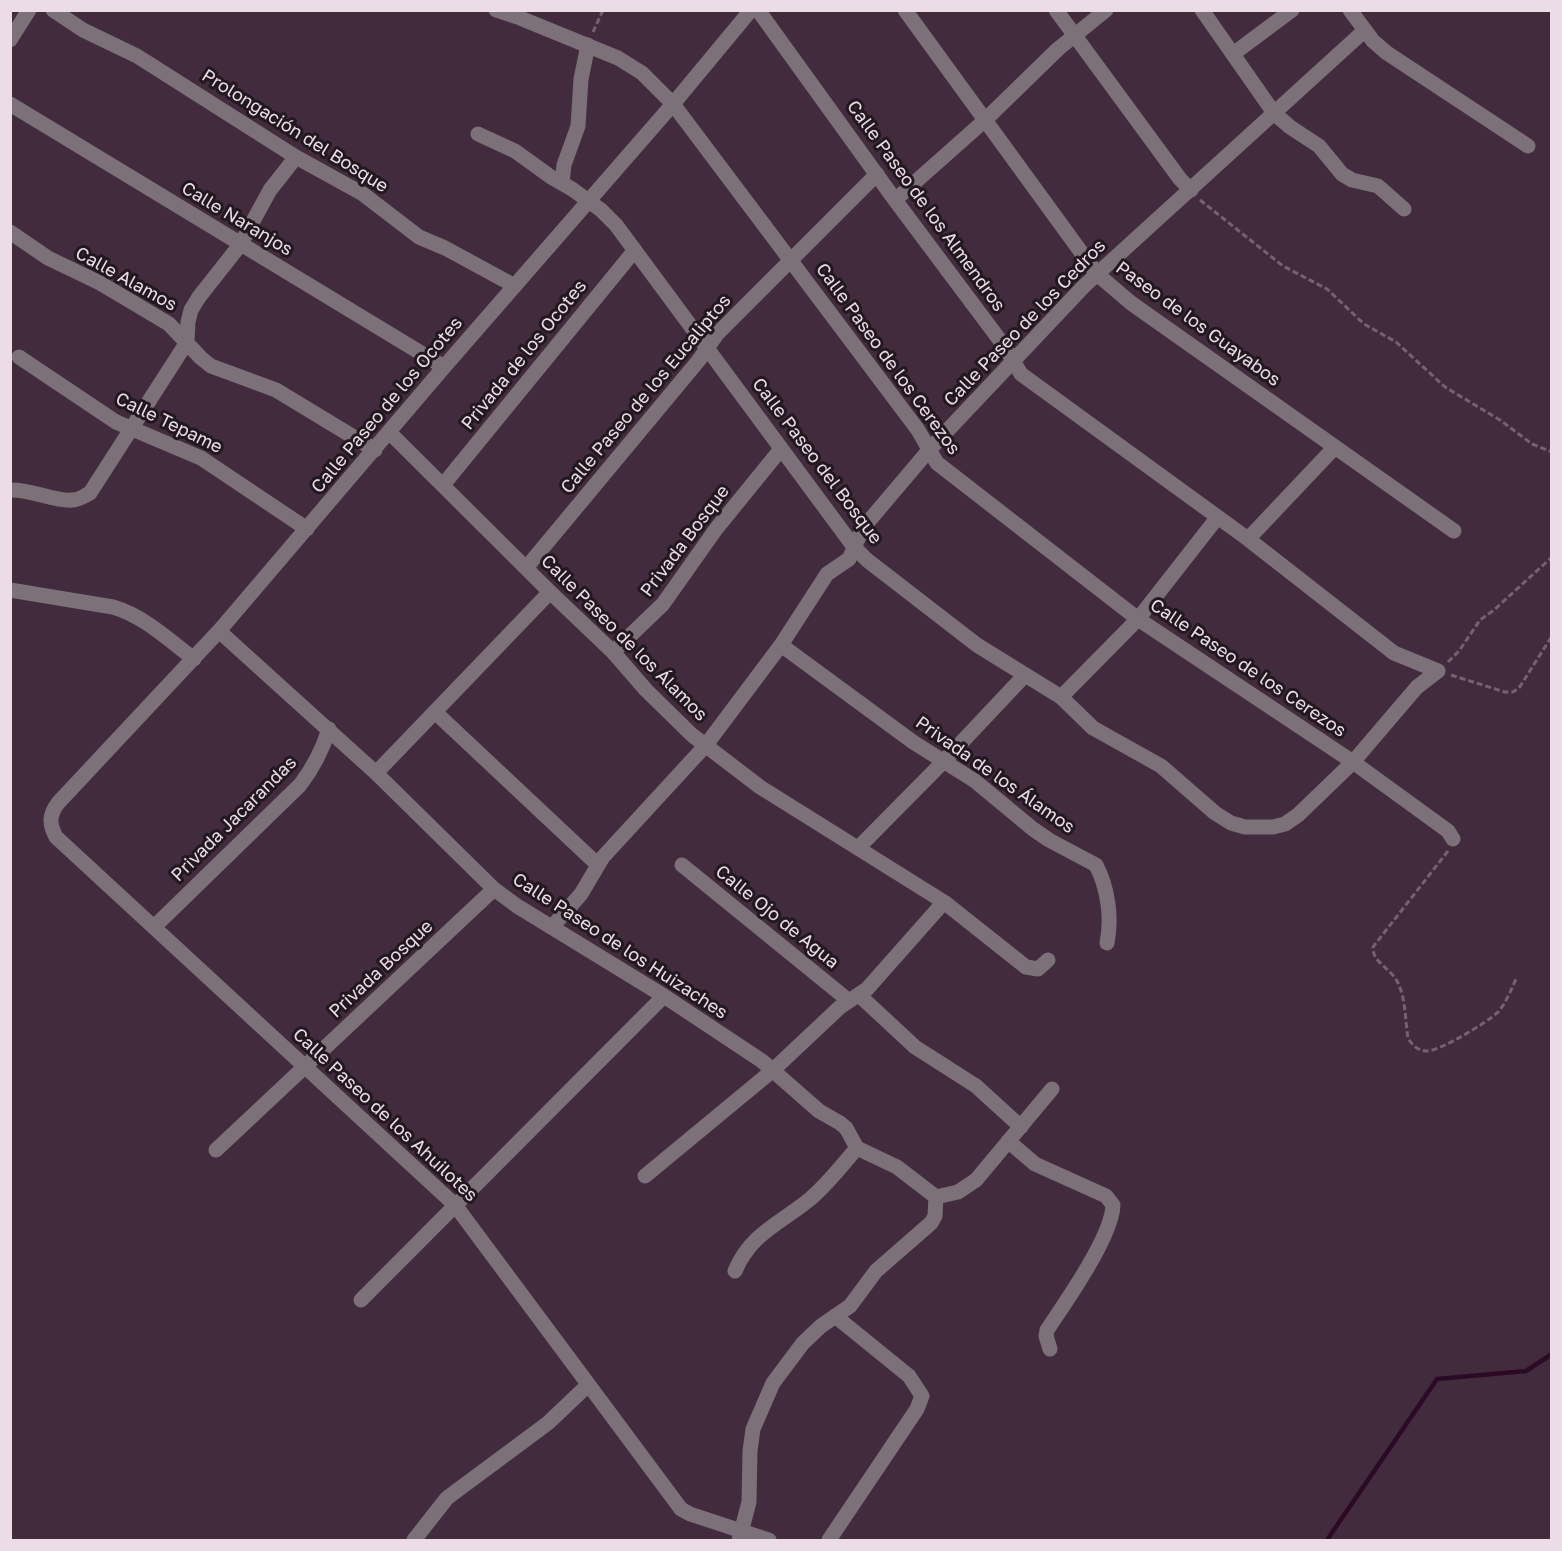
<!DOCTYPE html>
<html>
<head>
<meta charset="utf-8">
<style>
	body { margin:0 }
	#map { position:relative; width:1562px; height:1551px; overflow:hidden; background:#412b3d; font-family:"Golos Text",sans-serif }
	canvas { display:block }
	.frame { position:absolute; inset:0; border:12px solid #ebdce7; pointer-events:none }
</style>
</head>
<body>
<div id="map">
<canvas width="1562" height="1551"></canvas>
<div class="frame"></div>
</div>
<script>
const context = document.querySelector('canvas').getContext('2d');
context.lineJoin = 'round';
function stroke(path, color, width, dash) { context.strokeStyle = color; context.lineWidth = width; context.lineCap = dash ? 'butt' : 'round'; context.setLineDash(dash || []); context.stroke(path); }
function write(font, color, halo, rows, align = 'center') {
  context.font = font + ' "Golos Text",sans-serif'; context.lineWidth = 6; context.setLineDash([]); context.textBaseline = 'middle'; context.strokeStyle = halo; context.fillStyle = color; for (const [text, x, y, turn = 0] of rows) {
    context.save(); context.translate(x, y); context.rotate((+turn || 0) * Math.PI / 180); context.textAlign = isNaN(turn) ? turn : align; if (halo) context.strokeText(text, 0, 0); context.fillText(text, 0, 0); context.restore();
  }
}
stroke(new Path2D(`
	M1327,1540L1437,1379L1526,1371L1552,1354`), '#2b0a26', 4.5);
stroke(new Path2D(`
	M593,32L603,10
	M1200,200L1283,266L1327,289L1364,324L1396,342L1445,387L1500,420L1532,444L1552,452
	M1448,662L1459,651L1480,620L1494,610L1552,557
	M1451,675L1505,692H1513L1519,688L1552,636
	M1448,851L1373,947C1372,962 1391,969 1397,981C1406,998 1405,1020 1408,1038C1412,1045 1418,1051 1427,1051C1440,1051 1488,1022 1498,1012C1506,1003 1511,990 1516,979`), '#756271', 3, [6, 3]);
stroke(new Path2D(`
	M53,10L83,30L137,56L296,157L363,194L419,237L445,248L515,286
	M496,10L520,18L618,58L642,73L673,104L918,430L937,463L1138,619L1353,762L1448,831L1453,839
	M751,10L673,104L444,367L219,631L58,803C49,815 49,824 56,837L455,1205L681,1509L690,1514L769,1540
	M758,10L895,200L1005,347L1021,374L1248,539L1394,653L1438,671
	M905,10L1097,274L1131,303L1454,531
	M1056,10L1180,179L1191,190
	M1202,10L1274,113L1290,127L1319,146L1342,174L1352,180L1378,186L1404,209
	M1350,10L1373,41L1387,53L1528,146
	M10,40L29,10
	M1233,54L1292,10
	M10,104L444,367
	M478,134L515,151L551,177L572,189L601,210L616,225L854,547L867,560L977,645L1061,697L1093,728L1161,766L1215,813L1231,823L1245,827H1273L1285,824L1298,815L1353,762L1417,687L1438,671
	M562,183L564,165L578,126L581,79L588,45
	M895,200L984,121L1058,49L1106,10
	M10,232L48,258L100,283L169,324L201,358L211,366L276,390L375,450
	M19,357L116,422L201,458L307,529
	M389,432L550,592L613,652L646,690L692,735L760,787L944,902L1026,967L1038,969L1048,960
	M443,485L635,250
	M10,490C31,489 56,502 72,500C79,500 84,496 90,493L187,342L188,322L191,310L199,297L240,245L270,190L296,157
	M1248,539L1335,447
	M526,568L699,360L717,334L877,174
	M10,590L113,607C144,616 169,640 194,659
	M219,631L376,773L494,889L517,906L664,996L762,1061L819,1111L840,1123L846,1128L857,1148L897,1167L936,1197
	M781,645L913,742L975,781L1033,829L1049,840L1096,865C1108,888 1112,918 1107,943
	M613,652L663,604L716,529L781,449
	M1061,697L1138,619L1217,518
	M435,712L598,865
	M376,773L550,592
	M858,848L944,761L1025,675
	M682,865L848,1000
	M154,927L300,785C314,767 322,751 329,729
	M552,927L581,894L603,857L706,745L781,645L827,574L849,559L863,528L929,450L1084,286L1364,31
	M859,995L915,1047L976,1086L1021,1127
	M1008,1141L1035,1164L1106,1196L1113,1205C1112,1237 1065,1303 1047,1330L1046,1336L1050,1349
	M216,1150L494,889
	M645,1176L772,1071L840,1007L867,989L944,902
	M936,1197L958,1192L976,1180L1052,1089
	M735,1271C751,1233 781,1223 810,1199C828,1184 842,1165 857,1148
	M361,1300L664,996
	M414,1540L447,1498L548,1423L588,1385
	M739,1540L749,1502L750,1451L753,1429L773,1383L803,1343L821,1326L850,1306L876,1271L931,1223L935,1216L936,1197
	M829,1540L917,1409L922,1396L909,1376L835,1316`), '#7c7079', 15);
write('18px', '#ebdce7', '#221820', [
	["Prolongación del Bosque",295,131,32],
	["Calle Paseo de los Almendros",926,206,54],
	["Calle Naranjos",237,219,31],
	["Calle Alamos",126,279,29],
	["Calle Paseo de los Cedros",1025,323,-46],
	["Paseo de los Guayabos",1198,324,36],
	["Privada de los Ocotes",524,355,-51],
	["Calle Paseo de los Cerezos",888,359,54],
	["Calle Paseo de los Eucaliptos",646,394,-50],
	["Calle Paseo de los Ocotes",387,405,-50],
	["Calle Tepame",169,423,26],
	["Calle Paseo del Bosque",817,461,53],
	["Privada Bosque",685,541,-53],
	["Calle Paseo de los Álamos",624,638,45],
	["Calle Paseo de los Cerezos",1248,668,34],
	["Privada de los Álamos",995,775,35],
	["Privada Jacarandas",234,819,-45],
	["Calle Ojo de Agua",777,917,39],
	["Calle Paseo de los Huizaches",620,946,33],
	["Privada Bosque",381,969,-43],
	["Calle Paseo de los Ahuilotes",385,1115,43]
]);
</script>
</body>
</html>
